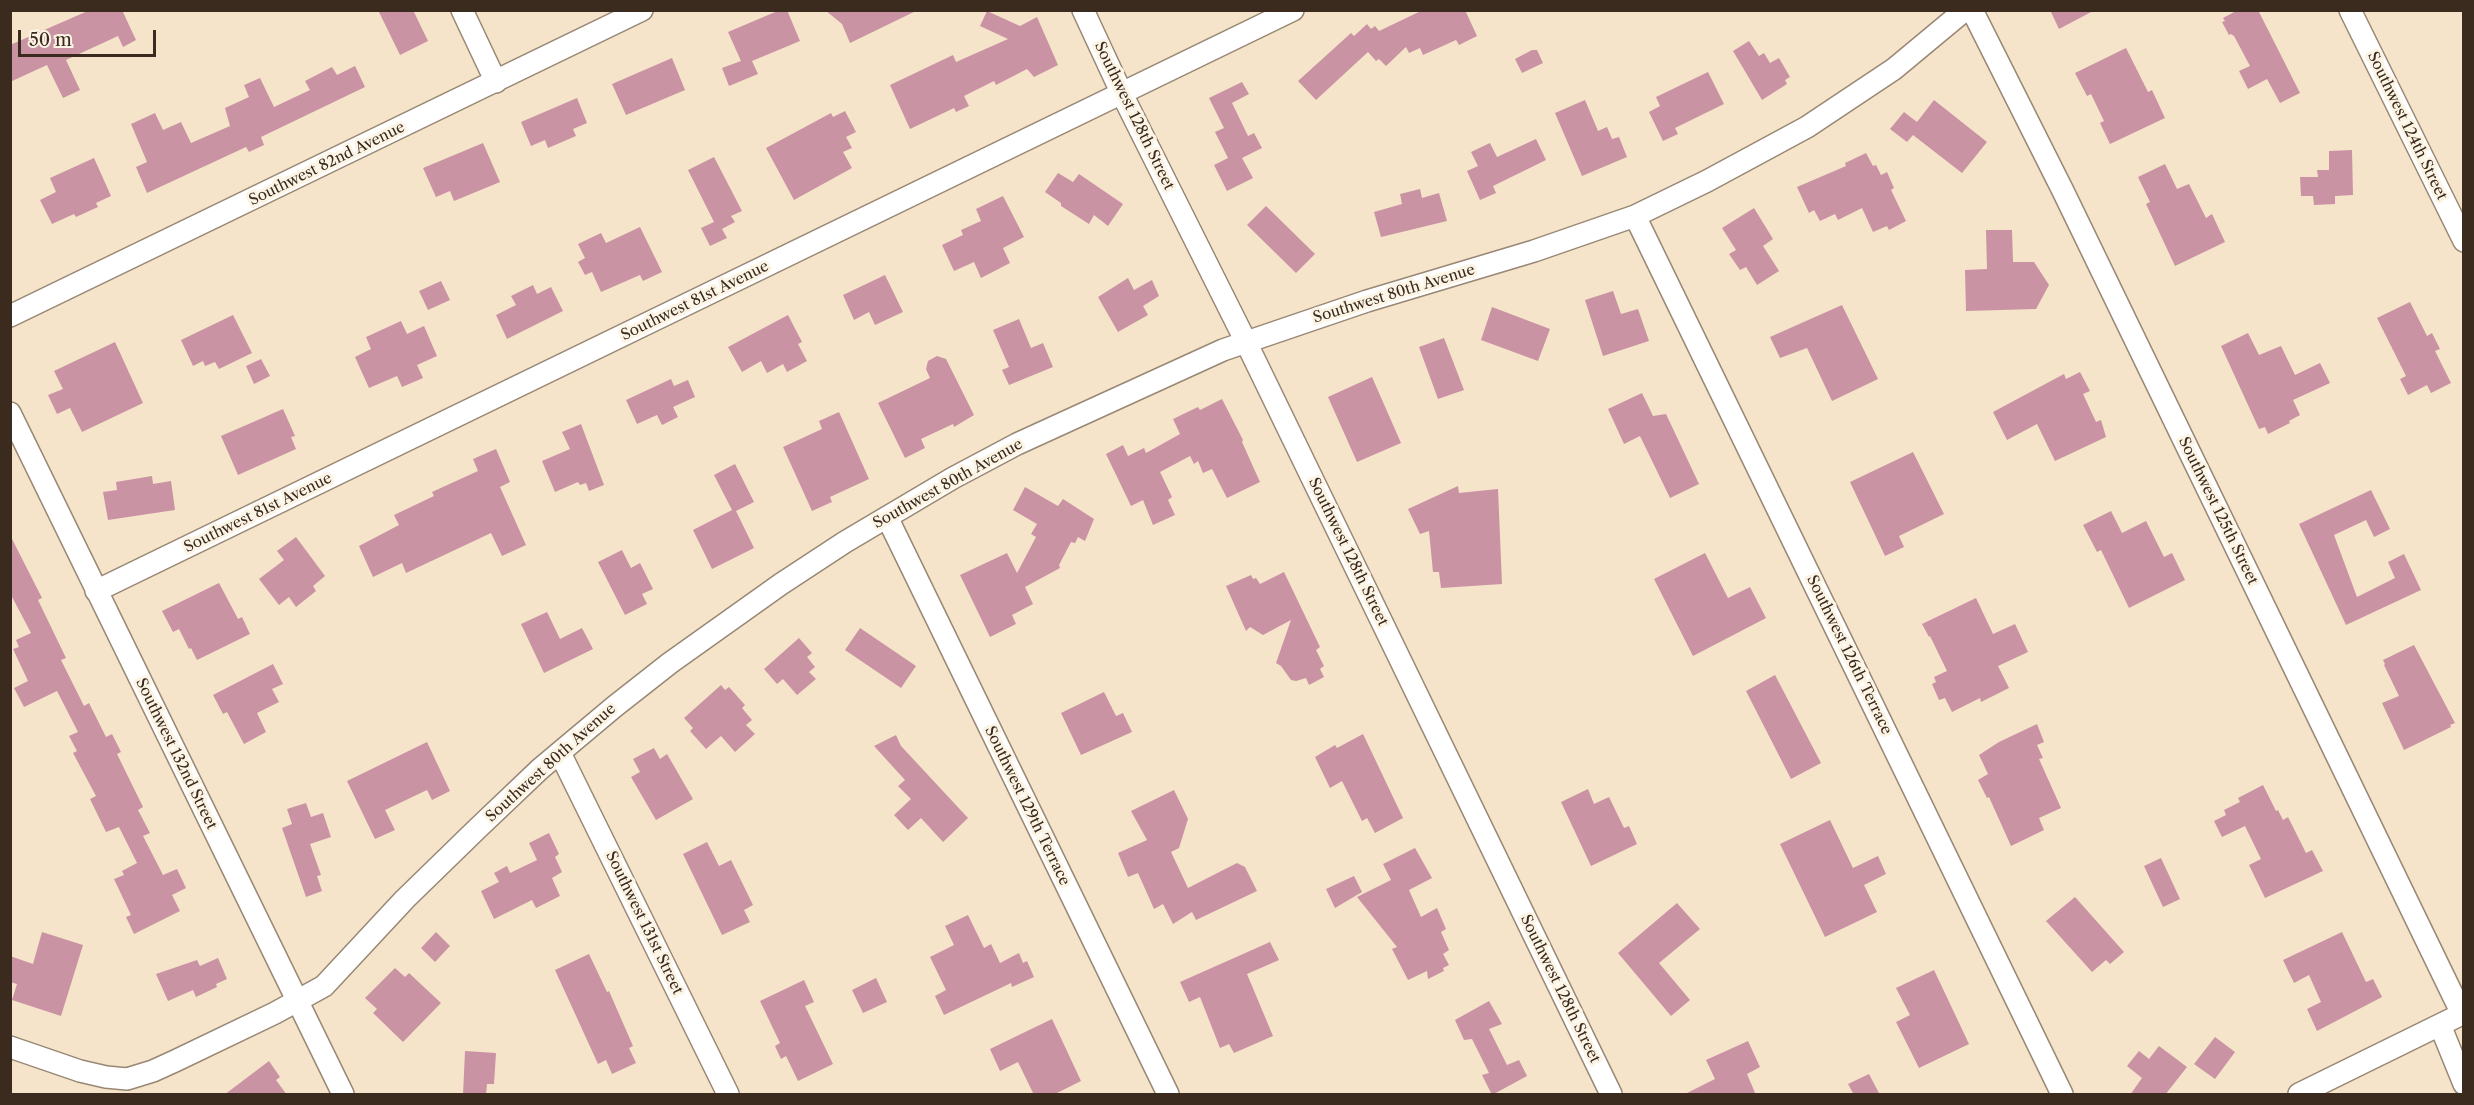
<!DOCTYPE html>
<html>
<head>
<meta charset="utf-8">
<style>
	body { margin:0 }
	#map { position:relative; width:2474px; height:1105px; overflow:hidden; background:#f5e4ca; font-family:"Libre Caslon Text",serif }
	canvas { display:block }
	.frame { position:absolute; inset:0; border:12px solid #3b2a1e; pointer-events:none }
	.scale { position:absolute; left:18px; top:30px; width:138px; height:27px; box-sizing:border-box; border:3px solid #3b2a1e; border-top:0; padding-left:8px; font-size:18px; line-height:21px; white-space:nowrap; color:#3b2a1e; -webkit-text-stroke:4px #fcf5e5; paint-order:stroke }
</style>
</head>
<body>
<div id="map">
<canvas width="2474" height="1105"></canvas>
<div class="frame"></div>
<div class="scale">50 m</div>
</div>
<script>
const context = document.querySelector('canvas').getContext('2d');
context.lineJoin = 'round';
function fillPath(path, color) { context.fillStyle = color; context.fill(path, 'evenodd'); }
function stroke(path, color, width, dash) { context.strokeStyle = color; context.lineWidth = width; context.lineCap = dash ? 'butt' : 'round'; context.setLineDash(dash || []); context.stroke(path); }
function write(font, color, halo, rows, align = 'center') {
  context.font = font + ' "Libre Caslon Text",serif'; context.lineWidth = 6; context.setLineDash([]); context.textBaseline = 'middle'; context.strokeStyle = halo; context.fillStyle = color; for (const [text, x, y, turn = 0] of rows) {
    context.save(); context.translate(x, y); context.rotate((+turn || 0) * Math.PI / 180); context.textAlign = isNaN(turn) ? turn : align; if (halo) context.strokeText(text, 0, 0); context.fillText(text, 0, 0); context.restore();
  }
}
fillPath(new Path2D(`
	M90,10H122L136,40L123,47L118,36L66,60L80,90L63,98L47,65L10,82V45Z
	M378,10H413L428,41L400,55Z
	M780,10H787L800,41L752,61L758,74L729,86L722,68L741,61L728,32Z
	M825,10H918L850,43L842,24Z
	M1423,10H1465L1477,36L1459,45L1456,40L1423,55L1420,48L1409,53L1406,47L1386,66L1379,59L1376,61L1368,52L1316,100L1298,81L1351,33L1354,36L1367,24L1371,29L1375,26L1379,31Z
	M2050,10H2095L2059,29Z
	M2238,10H2258L2300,93L2280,103L2267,79L2248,89L2239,71L2250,66L2234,36L2231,34L2229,35L2222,22L2225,21L2223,18Z
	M987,11L1020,26L1037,17L1058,65L1034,77L1027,69L996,85L994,81L964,96L969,106L956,112L954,108L910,129L890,85L953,55L956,62L1008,39L980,26Z
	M1749,41L1759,56L1764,53L1770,63L1779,58L1790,77L1785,80L1787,84L1762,100L1733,51Z
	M2126,48L2148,92L2152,90L2165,118L2110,144L2100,123L2104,121L2091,94L2087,96L2075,73Z
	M1532,50H1537L1543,63L1522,73L1515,59Z
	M672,58L685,90L626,115L612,84Z
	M355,66L365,87L261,137L264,145L249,152L246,147L147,193L136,167L147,162L131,124L155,113L163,130L181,122L191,143L230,126L225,108L249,97L244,85L260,78L274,107L310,90L305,81L332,67L337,75Z
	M1708,72L1724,104L1675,128L1678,134L1663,141L1649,112L1660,106L1656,97Z
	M1242,82L1249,94L1232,103L1248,136L1254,133L1262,148L1242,158L1253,178L1227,191L1214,165L1228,158L1215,132L1224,128L1209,98Z
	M577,98L587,123L573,129L576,136L548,148L545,140L531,146L521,122Z
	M1585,100L1598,131L1607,127L1612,139L1619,137L1627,157L1582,176L1555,113Z
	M1934,100L1987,142L1962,173L1913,135L1907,142L1890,129L1904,112L1917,122Z
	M845,111L856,132L846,137L852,148L843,152L852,168L794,200L766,148L831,113L833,117Z
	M1536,139L1546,160L1493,186L1496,193L1480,200L1467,171L1478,166L1471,152L1490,143L1497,157Z
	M483,143L500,182L454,201L450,191L436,197L423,168Z
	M2352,150L2353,195L2335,196V204L2314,205L2313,196H2301L2300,177H2318L2317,170H2329V151Z
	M1866,153L1873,166L1876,165L1881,175L1887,172L1894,188L1891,190L1906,221L1889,230L1887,226L1873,232L1862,208L1838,220L1835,214L1820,221L1814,210L1809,213L1797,187L1846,166L1845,163Z
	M714,157L742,211L731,216L735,222L722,229L727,238L710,246L701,228L714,222L688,170Z
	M94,158L111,196L96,203L98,207L76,217L74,214L52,224L40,200L56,192L50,178Z
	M2165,164L2177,189L2189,184L2206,218L2212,214L2225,242L2175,266L2146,204L2150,202L2138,177Z
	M1058,173L1073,182L1079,174L1123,204L1108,226L1094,215L1089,224L1061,206V203L1045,192Z
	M1420,189L1422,198L1439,193L1447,221L1381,237L1374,212L1402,204L1400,194Z
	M1003,196L1024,237L1003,248L1010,263L981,278L974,262L954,271L942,245L963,235L961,230L981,221L976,209Z
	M1266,206L1315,254L1296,273L1247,225Z
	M1754,208L1773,239L1763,246L1779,271L1757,285L1746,267L1740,270L1729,254L1736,250L1722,228Z
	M640,227L662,272L643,281L640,275L601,292L592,272L585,275L578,262L585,258L578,244L601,233L606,243Z
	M1986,230H2012L2013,262H2034L2049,285L2036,309L1966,311L1965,270L1987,269Z
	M885,275L903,312L875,325L869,312L854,320L843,295Z
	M1128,278L1134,290L1152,280L1159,296L1143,306L1148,315L1118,332L1098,297Z
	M441,281L450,300L428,310L419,291Z
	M533,285L537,294L551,287L563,311L507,339L496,315L516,305L511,296Z
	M1613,291L1621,314L1638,309L1649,341L1603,356L1585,300Z
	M2410,302L2427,336L2432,333L2440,349L2435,351L2451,383L2431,393L2427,385L2408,395L2400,379L2406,376L2377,318Z
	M1842,305L1878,379L1832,401L1807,348L1780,358L1770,337Z
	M1492,307L1550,329L1538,361L1481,340Z
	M233,315L252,353L219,369L215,362L205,366L203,361L193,366L181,340Z
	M788,315L802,342L798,344L807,361L787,372L783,364L767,373L761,361L742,372L728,347Z
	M1019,319L1031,348L1043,343L1053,367L1009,385L1002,370L1009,367L993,330Z
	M401,321L407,334L424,326L437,356L417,365L423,378L402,387L397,376L369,388L355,357L371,349L366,337Z
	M2248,333L2259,355L2281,346L2295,375L2320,363L2330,383L2293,400L2300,415L2289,421L2290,423L2268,434L2265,427L2259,429L2221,346Z
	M1444,338L1464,390L1438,399L1419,347Z
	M115,342L143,403L82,432L70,408L57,414L48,395L63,389L54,371Z
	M937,356L946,359L974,415L954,427L953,424L921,439L925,448L905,458L878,403L930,378L926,369L928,361Z
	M261,359L270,376L254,384L246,366Z
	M2080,372L2090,391L2083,394L2096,422L2101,420L2106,437L2055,461L2037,424L2007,440L1993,412L2064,374L2066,379Z
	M1372,377L1401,443L1357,462L1328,397Z
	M671,379L674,386L688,380L695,397L673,407L678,417L662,425L657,415L637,424L626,400Z
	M1642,393L1653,416L1666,414L1699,484L1670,498L1640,436L1624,444L1608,409Z
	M1222,399L1243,440L1242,442L1260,482L1227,498L1212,469L1203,473L1198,461L1194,464L1190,456L1160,472L1172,497L1168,500L1175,515L1153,525L1143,500L1131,506L1106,454L1123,445L1128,456L1144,448L1146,453L1180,434L1173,419L1198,407L1200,410Z
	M283,409L295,436L291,437L296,449L238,475L221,436Z
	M839,412L869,479L830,497L832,502L812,511L783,447L822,429L819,421Z
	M581,424L604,485L589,491L586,483L580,485L578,482L555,492L542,461L570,449L562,432Z
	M496,449L510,482L500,487L526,545L502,556L491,533L406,573L402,563L373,577L359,546L399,525L394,515L434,496L432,492L478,471L473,459Z
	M1913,452L1944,514L1899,536L1904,547L1885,556L1850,482Z
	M735,464L754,502L736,511L754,548L712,569L693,530L732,510L714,475Z
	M152,476L153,484L171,481L175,510L108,520L103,492L117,490L116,482Z
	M1458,486L1459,493L1498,489L1502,584L1441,588L1439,572H1433L1429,531L1420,534L1408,509Z
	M1025,487L1058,506L1063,499L1094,519L1085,541L1078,537L1075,543L1071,542L1059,565L1060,568L1025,587L1033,604L1012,615L1016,624L990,637L960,575L1007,553L1017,573L1036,537L1031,534L1037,524L1013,510Z
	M2371,490L2390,529L2374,537L2366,520L2334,535L2357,597L2395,578L2388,562L2404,554L2421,590L2346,625L2299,524Z
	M2111,511L2122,533L2146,521L2164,557L2172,553L2185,580L2129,608L2101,550L2097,552L2083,525Z
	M10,535L42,598L38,600L66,658L61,660L84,706L89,703L106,737L112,734L121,752L117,754L143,807L138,810L150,833L143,836L163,875L177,869L186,888L172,895L180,911L134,934L126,917L131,915L114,879L124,875L122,871L137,863L119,827L106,832L90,799L96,796L73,753L77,751L69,736L78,732L57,691L24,707L14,688L28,681L13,649L19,647L16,640L31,633L10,593Z
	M296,537L325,576L313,586L316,591L296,607L289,597L279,605L259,579L284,560L277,551Z
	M622,550L631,568L640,563L653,589L642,594L647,604L625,615L598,562Z
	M1705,553L1728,598L1750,587L1766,618L1693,656L1654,579Z
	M1284,572L1320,647L1316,650L1324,666L1320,669L1324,677L1309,685L1306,678L1296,681L1291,680L1281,666L1276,663L1291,620L1263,635L1250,627L1246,631L1226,586L1251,575L1253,579L1256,578L1260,584Z
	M219,583L238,619L242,617L250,634L197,660L191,648L189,649L179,629L173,632L162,611Z
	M1976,598L1993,634L2015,624L2028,652L1998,666L2009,688L1981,702L1980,698L1952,712L1945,698L1939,700L1932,684L1936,682L1934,677L1947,671L1930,636L1929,637L1922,624Z
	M547,612L560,639L582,628L593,649L544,673L521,624Z
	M860,628L916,666L901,688L845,650Z
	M799,638L812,653L807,657L815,667L809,672L816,679L797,695L783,679L777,684L764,669Z
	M2414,645L2455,723L2450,725L2451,727L2404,750L2382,703L2399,696L2384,665L2385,664L2383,660Z
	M273,664L283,684L272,689L279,702L257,713L266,732L244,744L227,712L223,714L213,695Z
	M1775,675L1821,763L1791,779L1746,691Z
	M721,685L725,690L729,687L745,705L742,708L752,720L746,725L755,734L735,752L721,736L706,749L690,731L693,728L684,718Z
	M1104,692L1116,716L1123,713L1132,732L1081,755L1061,713Z
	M2037,724L2044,742L2037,745L2043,758L2039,759L2061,808L2039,818L2044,830L2011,846L1989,797L1987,798L1978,780L1988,774L1979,755L1999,742Z
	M1363,734L1403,818L1375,833L1367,818L1362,821L1342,781L1330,788L1315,757L1335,745L1337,748Z
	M896,735L901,746L968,818L943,842L921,818L908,830L894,815L911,799L898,786L905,780L874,746Z
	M427,742L450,791L432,800L427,790L385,810L395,830L375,839L347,781Z
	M654,748L660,759L667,754L693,799L656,820L631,777L640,772L633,759Z
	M2263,785L2276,811L2278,810L2283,820L2288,817L2306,853L2312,850L2323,871L2265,898L2249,865L2261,859L2245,826L2222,837L2214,821L2226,815L2224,810L2240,802L2238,798Z
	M1588,789L1594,804L1609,797L1624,828L1629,826L1637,844L1591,866L1561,802Z
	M1174,790L1188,819L1179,848L1171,852L1188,888L1237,863L1245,867L1257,891L1196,920L1192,912L1173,924L1163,904L1154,909L1138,873L1128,877L1118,853L1147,840L1131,811Z
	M306,803L311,817L323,813L331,837L310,844L321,875L317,876L322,891L306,897L282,828L292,824L287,809Z
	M1830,820L1853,868L1878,856L1886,874L1864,885L1877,912L1825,937L1780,844Z
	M549,833L559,854L555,857L562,872L552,878L560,896L536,908L532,900L494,919L481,891L499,882L494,873L507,866L510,873L537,860L529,843Z
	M707,842L719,866L731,860L753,905L744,910L750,922L722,935L683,854Z
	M1415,848L1432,878L1409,890L1421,917L1437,908L1446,929L1441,932L1449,950L1443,954L1449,965L1443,968L1444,971L1428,979L1427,971L1408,980L1392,949L1397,947L1357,897L1391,880L1383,864Z
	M2161,858L2180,899L2163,907L2144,866Z
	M1354,876L1362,892L1335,908L1326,889Z
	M2075,897L2124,952L2110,964L2106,960L2092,972L2046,921Z
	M1677,903L1700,929L1659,963L1690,1000L1671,1016L1618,953Z
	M968,915L984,948L991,944L1000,963L1019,953L1023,963L1027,961L1034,977L1012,987L1011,983L944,1015L935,996L946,990L930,957L954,945L945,926Z
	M42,932L83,945L61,1016L12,1000L17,984L10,982V956L33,964Z
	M436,932L450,946L435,962L421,948Z
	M2342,932L2366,982L2373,979L2382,997L2317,1031L2307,1009L2321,1002L2309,975L2294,983L2283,960Z
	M1270,942L1279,960L1247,974L1273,1036L1234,1053L1229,1044L1220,1048L1200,997L1189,1002L1180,982Z
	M589,954L607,992L609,991L633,1046L629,1048L636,1063L612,1074L606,1060L598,1064L555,970Z
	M218,958L227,979L216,984L217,987L196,997L193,990L168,1001L156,974L197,960L200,966Z
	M395,968L405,977L409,973L441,1003L403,1042L373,1013L377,1009L365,998Z
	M1934,970L1969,1044L1919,1068L1896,1022L1910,1015L1896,988Z
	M876,978L887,1002L863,1013L852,990Z
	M804,980L814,1002L805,1006L833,1064L798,1081L786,1056L781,1059L775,1046L780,1043L760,1001Z
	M1489,1001L1502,1024L1489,1029L1507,1065L1519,1060L1527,1076L1492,1095L1482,1075L1489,1073L1472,1039L1464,1040L1455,1020Z
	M1052,1019L1081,1081L1053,1095H1034L1018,1062L1000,1071L990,1049Z
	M2215,1037L2235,1052L2215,1079L2194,1064Z
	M1748,1041L1760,1067L1747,1074L1756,1095H1683L1715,1079L1706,1060Z
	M2159,1046L2187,1067L2165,1095H2130L2142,1078L2127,1066L2139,1051L2149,1059Z
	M465,1051L496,1053L494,1084H487L486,1095H463Z
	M269,1061L280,1077L276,1080L287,1095H224Z
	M1869,1074L1880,1095H1854L1848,1084Z`), '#ca93a4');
const minor = new Path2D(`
	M462,10L496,82
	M1083,10L1122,94L1246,342L1611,1094
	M1972,10L2063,191L2462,1014
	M2350,10L2464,241
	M1635,216L2062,1094
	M10,316L642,10
	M10,413L343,1094
	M887,517L1168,1094
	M96,591L1293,10
	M560,753L728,1094
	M2440,1025L2464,1084
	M10,1047L80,1071L106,1077L127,1079L153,1071L175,1061L275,1013L324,986L405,899L478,828L540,769L614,707L670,663L781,584L845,542L953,478L1017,444L1223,350L1367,301L1534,251L1635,216L1707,181L1807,127L1894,69L1965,10
	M2299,1094L2464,1013`);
stroke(minor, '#988774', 24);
stroke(minor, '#fff', 21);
write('15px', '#3b2a1e', '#fcf5e5', [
	["Southwest 128th Street",1134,116,64],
	["Southwest 124th Street",2407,126,64],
	["Southwest 82nd Avenue",327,164,-26],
	["Southwest 80th Avenue",1394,294,-17],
	["Southwest 81st Avenue",695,301,-26],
	["Southwest 80th Avenue",948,484,-29],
	["Southwest 125th Street",2218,511,64],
	["Southwest 81st Avenue",258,513,-26],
	["Southwest 128th Street",1348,552,64],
	["Southwest 126th Terrace",1849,655,64],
	["Southwest 132nd Street",176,754,64],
	["Southwest 80th Avenue",551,763,-42],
	["Southwest 129th Terrace",1027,806,64],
	["Southwest 131st Street",644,923,64],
	["Southwest 128th Street",1560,989,64]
]);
</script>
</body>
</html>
